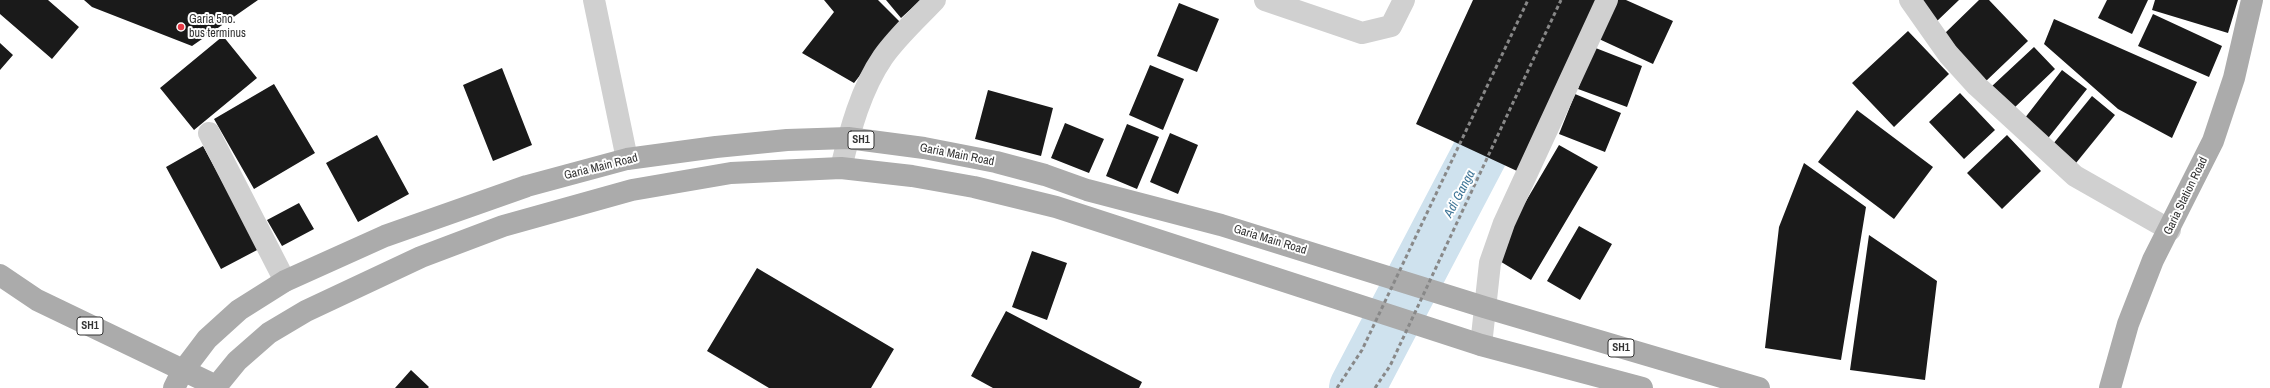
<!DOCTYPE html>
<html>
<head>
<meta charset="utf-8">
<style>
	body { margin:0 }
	canvas { display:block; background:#fff }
</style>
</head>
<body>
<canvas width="2270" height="388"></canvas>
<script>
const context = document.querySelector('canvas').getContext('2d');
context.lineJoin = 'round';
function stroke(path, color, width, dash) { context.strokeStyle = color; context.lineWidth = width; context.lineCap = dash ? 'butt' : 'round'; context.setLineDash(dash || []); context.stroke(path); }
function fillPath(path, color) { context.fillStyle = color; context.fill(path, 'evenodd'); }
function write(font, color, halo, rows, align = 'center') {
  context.font = font + ' "Archivo Narrow",sans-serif'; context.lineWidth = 4; context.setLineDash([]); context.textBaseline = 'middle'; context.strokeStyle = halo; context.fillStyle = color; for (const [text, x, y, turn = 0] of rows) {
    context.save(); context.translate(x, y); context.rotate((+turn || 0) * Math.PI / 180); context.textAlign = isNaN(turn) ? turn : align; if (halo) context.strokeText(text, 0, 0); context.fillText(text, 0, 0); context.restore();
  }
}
stroke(new Path2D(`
	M1357,388L1489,136L1563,0`), '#cfe2ee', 56);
fillPath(new Path2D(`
	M0,0H48L79,27L52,59L0,14Z
	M84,0H258L192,46L92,7Z
	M824,0H878L901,23L854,83L802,53L834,12Z
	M886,0H921L901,18Z
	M1473,0H1596L1517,171L1416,124Z
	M1617,0H1626L1673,21L1653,64L1599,39Z
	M1919,0H1959L1936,22Z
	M1979,0H1989L2028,41L1985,82L1942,36Z
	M2107,0H2148L2132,34L2098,18Z
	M2155,0H2238L2228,33L2152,10Z
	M1179,3L1219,19L1197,72L1157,56Z
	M2153,14L2222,46L2209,77L2138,46Z
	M2054,19L2197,82L2172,138L2118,109L2044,44Z
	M1908,31L1949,74L1894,127L1852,83Z
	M223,36L257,78L194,130L160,88Z
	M0,43L13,55L0,70Z
	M1593,47L1642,66L1627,107L1578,89Z
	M2034,47L2055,69L2013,109L1991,87Z
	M1150,65L1184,79L1163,130L1129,115Z
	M502,68L532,145L493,161L463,85Z
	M2062,70L2087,89L2045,142L2021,123Z
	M274,84L315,153L254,189L214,119Z
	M988,90L1053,108L1041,156L975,139Z
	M1960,93L1995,130L1964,159L1929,122Z
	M1575,94L1621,113L1605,152L1559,134Z
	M2092,96L2115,115L2076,163L2053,144Z
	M1857,110L1933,167L1894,219L1818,162Z
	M1065,123L1104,139L1089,173L1051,158Z
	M1127,124L1159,137L1137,189L1106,176Z
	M1170,133L1198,145L1178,194L1150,182Z
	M377,135L409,194L358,222L326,163Z
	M2007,135L2041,171L2002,209L1967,173Z
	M1559,145L1598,167L1531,280L1493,257Z
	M203,146L259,249L221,269L166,167Z
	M1804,163L1866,207L1841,360L1765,348L1779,227Z
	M299,203L314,229L282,246L267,220Z
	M1579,226L1612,244L1580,300L1547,281Z
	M1869,235L1937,281L1925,380L1850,370Z
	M1032,251L1067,263L1047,320L1012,307Z
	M757,268L894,349L871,388H769L707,351Z
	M1006,311L1142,382L1139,388H993L971,376Z
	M411,370L429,387L428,388H395Z`), '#1a1a1a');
stroke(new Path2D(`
	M594,0L627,159
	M1265,0L1362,33L1391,26L1404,0
	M1910,0L1948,54L1977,86L2075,176L2170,230
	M209,133L285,281
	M841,168C850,130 861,89 883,57C898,36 918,18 935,0
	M1481,345L1490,263L1504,223L1607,0`), '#d0d0d0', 22);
stroke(new Path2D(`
	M0,275L37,300L216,386
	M174,388L182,372L207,339L239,310L285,281L385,236L527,186L627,159L716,147L787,140L848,138L924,148L996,162L1045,175L1087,190L1221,225L1484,307L1759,388
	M215,388L237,361L269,333L306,311L421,257L503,226L632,190L731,173L841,168L912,176L974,187L1056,207L1481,345L1642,388
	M2110,388L2128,324L2153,260L2213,141L2234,78L2252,0`), '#ababab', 22);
stroke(new Path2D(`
	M1337,388L1362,350L1528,0
	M1375,388L1390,366L1561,0`), '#888', 3, [4, 3]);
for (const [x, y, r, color] of [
	[181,27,4,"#e63946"]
]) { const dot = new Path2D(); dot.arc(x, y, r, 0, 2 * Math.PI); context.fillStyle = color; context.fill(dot); stroke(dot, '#fff', 1.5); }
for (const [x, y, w] of [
	[861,140,26],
	[90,326,26],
	[1621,348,26]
]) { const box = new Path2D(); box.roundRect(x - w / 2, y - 9, w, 18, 3); context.fillStyle = '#fff'; context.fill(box); stroke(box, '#333', 1); }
write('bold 11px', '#333', null, [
	["SH1",861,140],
	["SH1",90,326],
	["SH1",1621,348]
]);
write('12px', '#333', '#fff', [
	["Garia 5no.",189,20],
	["bus terminus",189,34]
], 'left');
write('12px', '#333', '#fff', [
	["Garia Main Road",957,155,11],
	["Garia Main Road",601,167,-14],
	["Garia Station Road",2186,196,-64],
	["Garia Main Road",1270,240,17]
]);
write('italic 13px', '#3f7597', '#fff', [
	["Adi Ganga",1460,194,-62]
]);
</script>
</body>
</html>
